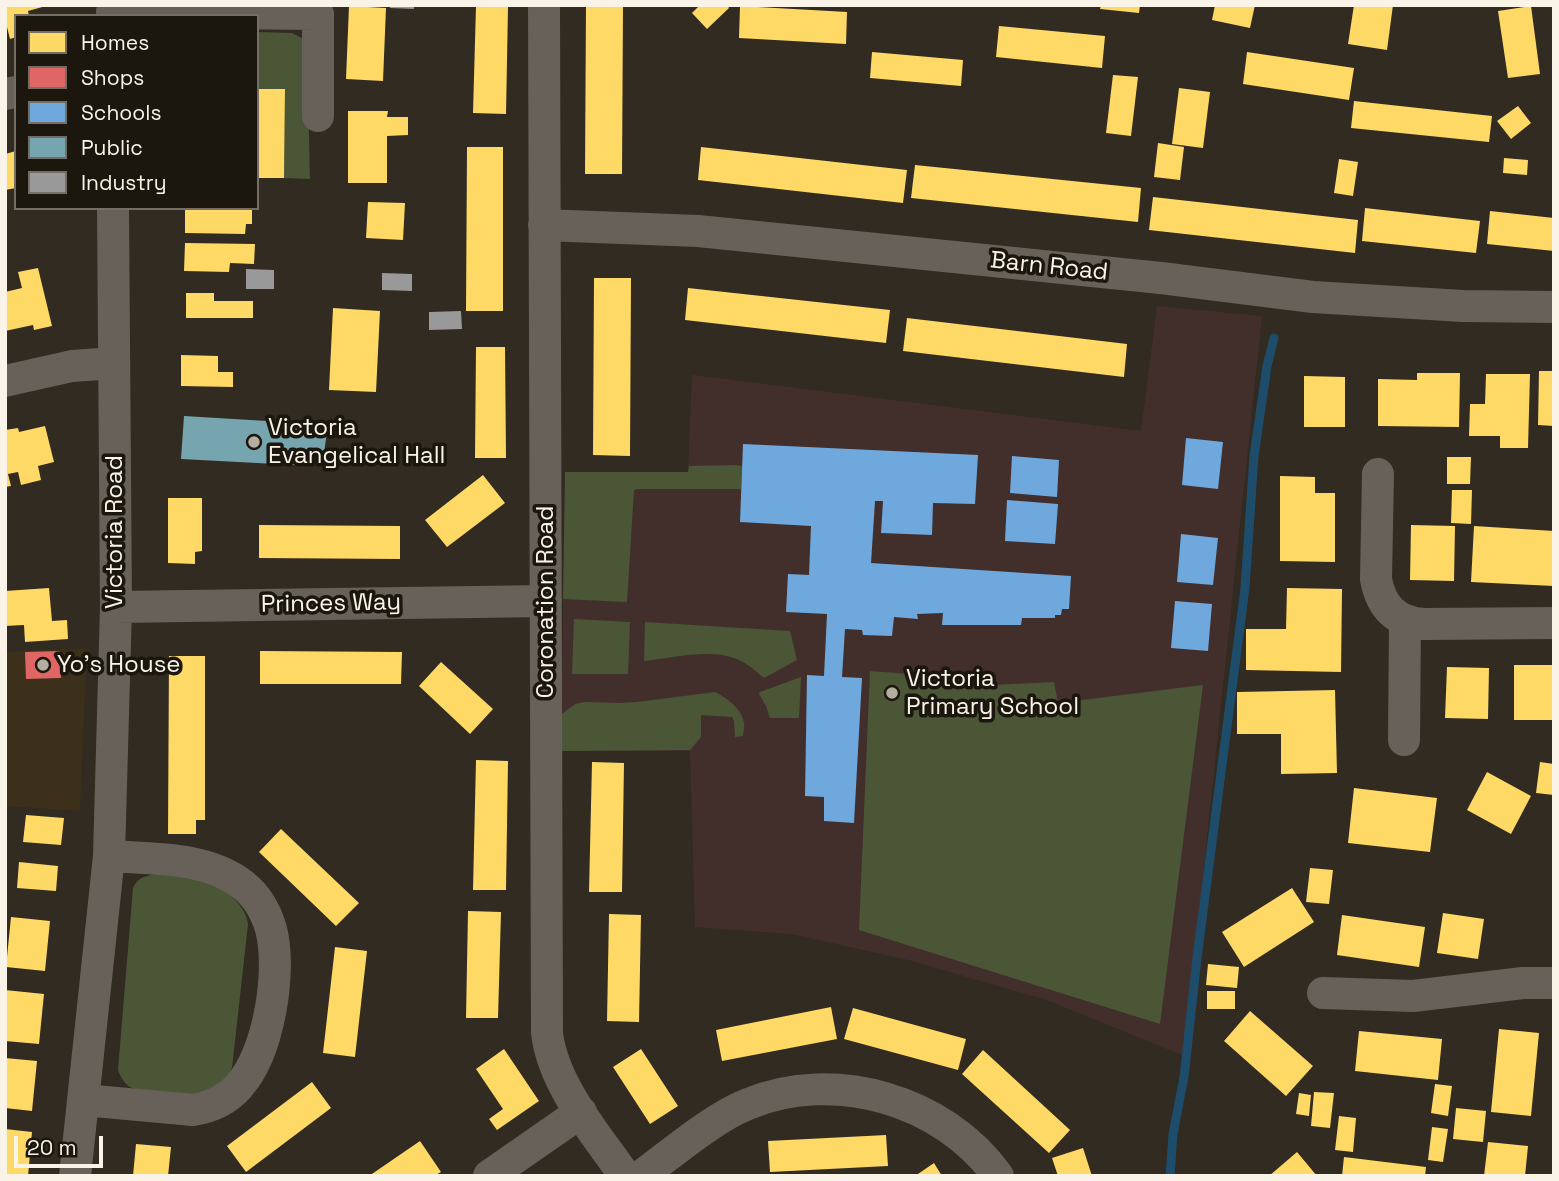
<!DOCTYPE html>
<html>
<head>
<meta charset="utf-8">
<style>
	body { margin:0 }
	#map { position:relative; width:1559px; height:1181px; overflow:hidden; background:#312b21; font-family:"Space Grotesk",sans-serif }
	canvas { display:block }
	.frame { position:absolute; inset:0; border:7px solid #faf3e8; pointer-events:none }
	.legend { position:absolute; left:14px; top:14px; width:245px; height:196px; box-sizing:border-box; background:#1b160e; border:2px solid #746e65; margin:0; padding:9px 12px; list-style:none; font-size:21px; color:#faf3e8 }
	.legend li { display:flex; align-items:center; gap:14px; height:35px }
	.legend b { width:35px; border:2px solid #746e65 }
	.scale { position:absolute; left:14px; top:1136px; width:89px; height:32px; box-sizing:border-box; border:4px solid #faf3e8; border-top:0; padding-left:9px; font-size:21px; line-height:24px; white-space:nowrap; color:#faf3e8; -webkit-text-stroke:5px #1b160e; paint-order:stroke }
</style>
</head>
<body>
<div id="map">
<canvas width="1559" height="1181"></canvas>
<div class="frame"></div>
<ul class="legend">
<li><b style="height:19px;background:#ffd966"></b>Homes</li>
<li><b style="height:19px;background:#e06666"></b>Shops</li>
<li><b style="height:19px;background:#6fa8dc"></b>Schools</li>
<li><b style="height:19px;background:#76a5af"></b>Public</li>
<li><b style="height:19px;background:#999"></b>Industry</li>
</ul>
<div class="scale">20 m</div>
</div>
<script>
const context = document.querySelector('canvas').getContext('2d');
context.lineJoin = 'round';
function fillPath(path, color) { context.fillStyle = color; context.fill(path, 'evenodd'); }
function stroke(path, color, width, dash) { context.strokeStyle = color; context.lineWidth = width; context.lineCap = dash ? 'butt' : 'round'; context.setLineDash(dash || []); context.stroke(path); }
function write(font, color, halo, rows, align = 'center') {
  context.font = font + ' "Space Grotesk",sans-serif'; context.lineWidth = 7; context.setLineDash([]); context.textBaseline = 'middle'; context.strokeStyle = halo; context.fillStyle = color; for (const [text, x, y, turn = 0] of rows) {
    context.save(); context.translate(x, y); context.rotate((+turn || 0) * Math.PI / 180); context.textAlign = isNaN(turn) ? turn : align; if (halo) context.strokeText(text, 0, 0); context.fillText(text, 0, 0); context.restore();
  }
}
fillPath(new Path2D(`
	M87,648L80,811L5,806V652Z`), '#3d301a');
fillPath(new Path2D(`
	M1157,306L1262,316L1184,1056L1047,1000L908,960L792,934L695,927L690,751H561L565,472H688L692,375L1141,431Z`), '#422f2c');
fillPath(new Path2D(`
	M257,32L292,33L302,38L307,52L310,179L284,178L285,89H257Z
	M736,465L742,466L741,489H638L634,490L627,602L563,599L565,472H688L689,466Z
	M574,619L630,622L628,674H572Z
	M645,622L790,631L797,660L764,678C756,671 747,663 737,659C710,648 673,658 644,661Z
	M870,671L909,674L952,687L1054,682L1058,703L1203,685L1160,1024L859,930Z
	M801,677L799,718H770L766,706L759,694L760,692Z
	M715,692C727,698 742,709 744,723C745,727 743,732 743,736L735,737L734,721L732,717L701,715V737L690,750L561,751L562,714L575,704L584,702L620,703L637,702Z
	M155,874C168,875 182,875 195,878C217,883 245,900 248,924L232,1068C227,1080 207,1094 194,1097C190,1098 140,1091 135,1089C125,1086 121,1078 118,1070L133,888C137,878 145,876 155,874Z`), '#4b5637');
fillPath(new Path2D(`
	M5,5H45L46,6L28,11L29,16H16V37L10,39L5,19Z
	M586,5H623L622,174H585Z
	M700,5H727L729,8L707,29L692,13Z
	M1101,5H1140L1139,13L1100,9Z
	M1215,5H1255L1250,28L1212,20Z
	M1354,5H1393L1387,50L1348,44Z
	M349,6L386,8L383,81L346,79Z
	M476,6L508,7L506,114L473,113Z
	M740,6L847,12L846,44L739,38Z
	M1531,6L1540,74L1508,78L1498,11Z
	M999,26L1105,36L1102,68L996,57Z
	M872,52L963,60L961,86L870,78Z
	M1247,52L1354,68L1349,100L1243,84Z
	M1113,75L1138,77L1131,136L1106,133Z
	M1179,88L1210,92L1203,148L1172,144Z
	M257,89H285L284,178H257Z
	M1354,101L1492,116L1489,142L1351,128Z
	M1518,106L1531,123L1511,139L1497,121Z
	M348,111H388L387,117H408V135L387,136V183H348Z
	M1158,143L1184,147L1180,180L1154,177Z
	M467,147H503V311H466Z
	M701,147L907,170L903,203L698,180Z
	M16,151V188L5,190V154Z
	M1504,158L1528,160L1527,175L1503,173Z
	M1339,159L1358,162L1353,196L1334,193Z
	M915,165L1141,188L1138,222L911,198Z
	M1153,197L1358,220L1355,253L1149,230Z
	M368,202L405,203L403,240L366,238Z
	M185,208H252V224H246L245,234L185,233Z
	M1365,208L1480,221L1476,253L1362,241Z
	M1490,211L1554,218V251L1487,244Z
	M185,243L255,244L254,264L230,263L229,272L184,271Z
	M38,268L52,326L34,330L33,325L5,331V292L22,288L18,272Z
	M594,278H631L630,456L593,455Z
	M688,288L890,310L886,343L685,320Z
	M186,293H214V301H253V318H186Z
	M333,308L380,311L376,392L329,390Z
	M907,318L1127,344L1124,377L903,351Z
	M476,347H505L506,458H475Z
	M181,355L218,356V372H233V387L181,386Z
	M1539,371H1554V426L1538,425Z
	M1417,373H1460L1459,427L1378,426V379L1417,380Z
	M1486,374H1530L1528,448H1500V436H1469L1470,404H1485Z
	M1304,376L1345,377V427H1304Z
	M45,426L54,462L38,466L41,480L21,485L18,472L8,474L11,486L5,487V430L18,428L19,432Z
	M1447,457H1471L1470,484H1447Z
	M483,475L505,503L447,547L425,520Z
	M1280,476L1315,477V493H1335V562L1280,561Z
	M1452,490H1472L1471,524L1451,523Z
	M168,498H202V551L195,552V564L168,563Z
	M259,525L400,526V559L259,558Z
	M1411,525L1455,526L1454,581L1410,580Z
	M1474,526L1554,531V586L1471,582Z
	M49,588L52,621L67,620L68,639L25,642L24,625L5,626V591Z
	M1287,588L1342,589L1341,672L1246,670V629H1286Z
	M260,651L402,652L401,684H260Z
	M169,656H205V820H196V834H168Z
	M441,662L493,709L470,734L419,686Z
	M1514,665H1554V720H1514Z
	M1447,667L1489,668L1488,719L1445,718Z
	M1335,690L1337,773L1281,774V734H1237V692Z
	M476,760L508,761L506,890H473Z
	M592,762L624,763L622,892H589Z
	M1540,762L1554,764V795L1536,793Z
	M1487,772L1531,796L1511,834L1467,810Z
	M1354,788L1437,798L1430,852L1348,843Z
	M26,815L64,818L61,845L23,842Z
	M281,829L359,903L336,926L259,852Z
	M19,862L58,866L56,891L17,888Z
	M1310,868L1333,870L1329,904L1306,902Z
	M1292,888L1314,922L1244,967L1222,932Z
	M468,911L501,912L498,1018H466Z
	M1443,913L1484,919L1478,959L1437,953Z
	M609,914L641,915L639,1022L607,1021Z
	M1342,915L1425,927L1419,967L1337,955Z
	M11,917L50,921L45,971L6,967Z
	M335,947L367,951L355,1057L323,1053Z
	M1208,964L1239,967L1237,988L1206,985Z
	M5,990L44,994L39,1044L5,1041Z
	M1207,991H1235V1009H1207Z
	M831,1007L837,1039L722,1061L716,1030Z
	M853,1008L966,1039L958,1070L844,1039Z
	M1250,1011L1313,1066L1286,1096L1224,1041Z
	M1499,1029L1539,1033L1531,1116L1491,1112Z
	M1359,1031L1442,1039L1438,1080L1355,1071Z
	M504,1049L539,1101L497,1130L489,1119L503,1109L476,1069Z
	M641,1049L678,1106L650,1124L613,1067Z
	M983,1050L1070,1130L1049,1153L962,1074Z
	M5,1058L37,1061L32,1111L5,1108Z
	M312,1082L331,1108L246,1172L227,1146Z
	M1435,1084L1452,1086L1448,1116L1431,1113Z
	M1314,1092L1334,1093L1330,1128L1311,1126Z
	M1299,1093L1311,1095L1309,1116L1296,1114Z
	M1456,1108L1486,1111L1483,1142L1453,1139Z
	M1339,1116L1356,1118L1353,1152L1335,1150Z
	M1432,1127L1448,1129L1443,1162L1428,1160Z
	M5,1129L32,1132L28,1176H5Z
	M886,1135L888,1166L770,1172L768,1141Z
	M420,1141L441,1172L434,1176H369Z
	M1488,1142L1528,1146L1525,1176H1484Z
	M136,1144L171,1147L168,1176H133Z
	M1083,1148L1092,1176H1058L1052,1158Z
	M1297,1152L1317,1176H1269Z
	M1344,1157L1426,1167L1425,1176H1342Z
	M934,1163L942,1176H915Z`), '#ffd966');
fillPath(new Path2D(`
	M60,651L61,678L26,679L25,652Z`), '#e06666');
fillPath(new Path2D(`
	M1186,438L1223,442L1218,489L1182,485Z
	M743,444L978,455L975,504L933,503L932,535L881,533L883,501H875L871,563L1071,576L1069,609H1062L1061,615H1055V618H1022L1021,625H942L943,613L917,614L918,619L894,617L892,636L863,635L862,630L845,629L842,677L862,678L854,823L824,821V797L805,796L807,675L824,676L827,614L786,612L788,574L809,575L811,526L740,522Z
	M1012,456L1059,460L1057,497L1010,493Z
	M1007,500L1058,504L1055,544L1005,541Z
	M1181,534L1218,538L1213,585L1177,582Z
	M1175,601L1212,604L1208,651L1171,648Z`), '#6fa8dc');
fillPath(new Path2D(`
	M184,416L300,423L306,432H327L324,453L304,452L295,465L181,459Z`), '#76a5af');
fillPath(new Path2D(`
	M390,5H414V9L390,8Z
	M246,269L274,270V289H246Z
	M382,273L412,274V291L382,290Z
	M461,311L462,329L429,330V312Z`), '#999');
stroke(new Path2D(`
	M1170,1176L1173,1134L1184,1077L1197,958L1245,588L1254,456L1267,366L1274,338`), '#1e4d6b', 9);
stroke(new Path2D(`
	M544,5L547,1033C553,1085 596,1134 625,1176
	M112,12L318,14V116
	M5,94L16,92
	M544,225L698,231L1161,278L1313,297L1463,306L1554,307
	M5,381L72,366L114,363
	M1378,474L1376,579C1381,607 1396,622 1424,624L1554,623
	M116,607L546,601
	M1404,740L1405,621
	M1323,993L1413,996L1523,983H1554
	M84,1100L193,1110C211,1107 227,1100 239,1086C269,1053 282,971 271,929C266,912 257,896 243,885C206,856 152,859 109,856
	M75,1176L109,856L116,607L113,208
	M489,1176L581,1112
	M641,1176C674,1152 711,1119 748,1104C834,1068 944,1100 998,1176`), '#67615a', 32);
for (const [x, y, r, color] of [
	[254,442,7,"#b4ada2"],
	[43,665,7,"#b4ada2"],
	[892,693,7,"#b4ada2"]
]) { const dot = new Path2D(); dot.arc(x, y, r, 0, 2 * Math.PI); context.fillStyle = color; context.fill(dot); stroke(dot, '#1b160e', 2.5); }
write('24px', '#faf3e8', '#1b160e', [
	["Barn Road",1049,267,6],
	["Victoria Road",115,532,-90],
	["Coronation Road",546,602,-90],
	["Princes Way",331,604,-1]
]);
write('24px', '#faf3e8', '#1b160e', [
	["Victoria",268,428],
	["Evangelical Hall",268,456],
	["Yo's House",57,665],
	["Victoria",906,679],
	["Primary School",906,707]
], 'left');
</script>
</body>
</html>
